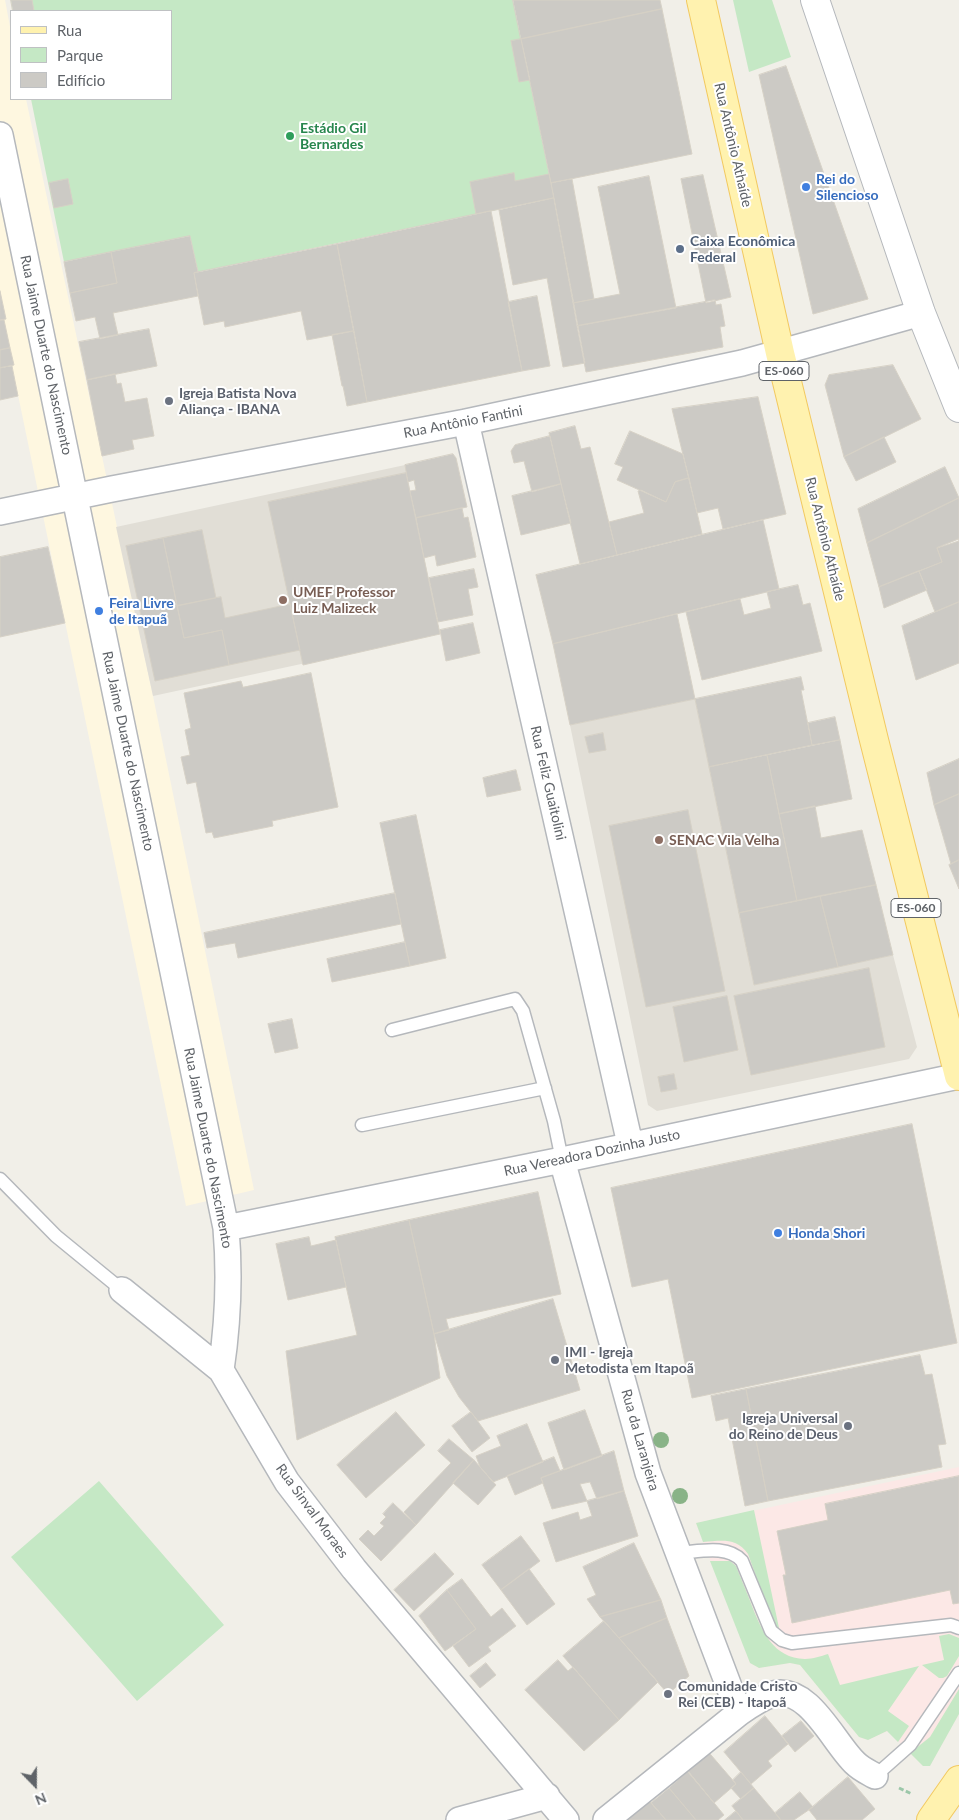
<!DOCTYPE html>
<html>
<head>
<meta charset="utf-8">
<style>
	body { margin:0 }
	#map { position:relative; width:959px; height:1820px; overflow:hidden; background:#f1efe8; font-family:Lato,sans-serif }
	canvas { display:block }
	.legend { position:absolute; left:10px; top:10px; width:162px; height:90px; box-sizing:border-box; background:#fff; border:1px solid #bfc1c3; margin:0; padding:6px 9px; list-style:none; font-size:15px; color:#5f6368 }
	.legend li { display:flex; align-items:center; gap:10px; height:25px }
	.legend b { width:25px; border:1px solid #bfc1c3 }
	.north { position:absolute; left:10px; top:1760px; width:50px; height:50px; -webkit-text-stroke:4px #fff; paint-order:stroke; rotate:158deg; font-size:14px; font-weight:700; line-height:20px; text-align:center; color:#5f6368 }
	.north::after { content:''; display:block; margin:auto; width:18px; height:22px; background:#5f6368; clip-path:polygon(50% 0,100% 100%,50% 72%,0 100%) }
</style>
</head>
<body>
<div id="map">
<canvas width="959" height="1820"></canvas>
<ul class="legend">
<li><b style="height:6px;background:#fff2af"></b>Rua</li>
<li><b style="height:14px;background:#c5e8c5"></b>Parque</li>
<li><b style="height:14px;background:#cccac5"></b>Edifício</li>
</ul>
<div class="north">N</div>
</div>
<script>
const context = document.querySelector('canvas').getContext('2d');
context.lineJoin = 'round';
function fillPath(path, color) { context.fillStyle = color; context.fill(path, 'evenodd'); }
function stroke(path, color, width, dash) { context.strokeStyle = color; context.lineWidth = width; context.lineCap = dash ? 'butt' : 'round'; context.setLineDash(dash || []); context.stroke(path); }
function write(font, color, halo, rows, align = 'center') {
  context.font = font + ' Lato,sans-serif'; context.lineWidth = 4; context.setLineDash([]); context.textBaseline = 'middle'; context.strokeStyle = halo; context.fillStyle = color; for (const [text, x, y, turn = 0] of rows) {
    context.save(); context.translate(x, y); context.rotate((+turn || 0) * Math.PI / 180); context.textAlign = isNaN(turn) ? turn : align; if (halo) context.strokeText(text, 0, 0); context.fillText(text, 0, 0); context.restore();
  }
}
fillPath(new Path2D(`
	M0,0H5L11,32V99H26L153,696L254,1190L186,1206L0,308Z`), '#fef7e0');
fillPath(new Path2D(`
	M405,465L440,634L153,696L116,527Z
	M695,699L754,985L893,955L917,1047L909,1059L657,1111L648,1105L570,725Z`), '#e1ded6');
fillPath(new Path2D(`
	M959,1467V1714L930,1766H923L888,1731L868,1740L859,1737L800,1665L790,1663L759,1668L750,1663L696,1523Z`), '#fce8e6');
fillPath(new Path2D(`
	M11,0H513L554,198L198,272L190,236L64,262L31,99H171V11H13Z
	M733,0H772L791,57L749,72Z
	M99,1481L224,1625L137,1701L11,1557Z
	M754,1510L779,1628L774,1626L748,1554C736,1537 721,1541 703,1542L696,1523Z
	M710,1561H730L736,1566C741,1579 747,1592 752,1606C762,1631 773,1658 805,1659C813,1659 821,1656 828,1654L840,1685L919,1666L888,1711L909,1726L898,1742L887,1731L868,1740L859,1737L800,1665L790,1663L759,1668L750,1663Z
	M949,1634L959,1638V1656L947,1676L943,1678H939L922,1665L944,1660L939,1636Z
	M959,1689V1714L930,1766H923L910,1753L930,1737Z`), '#c5e8c5');
const building = new Path2D(`
	M11,0H32L34,11H13Z
	M513,0H660L662,9L521,39Z
	M662,9L692,154L551,183L521,39Z
	M521,39L530,80L519,82L511,41Z
	M786,66L868,299L813,314L759,75Z
	M514,173L515,181L549,174L554,198L476,214L470,182Z
	M703,175L731,297L706,303L681,179Z
	M649,176L676,308L577,326L573,303L620,294L598,187Z
	M68,179L73,204L54,208L49,183Z
	M572,179L594,299L573,303L551,183Z
	M554,198L585,363L563,367L547,278L513,285L499,210Z
	M491,211L522,371L367,402L337,244Z
	M190,236L198,272L194,273L198,296L113,313L118,335L100,339L95,317L76,321L70,293L117,283L111,252Z
	M337,244L354,331L307,340L301,311L225,327L224,321L204,325L194,273Z
	M111,252L117,283L70,293L64,262Z
	M0,291L6,319L0,320Z
	M537,296L550,366L522,371L508,302Z
	M715,300L716,305L721,304L725,326L720,327L723,347L586,372L577,326Z
	M0,320H4L10,348L0,350Z
	M149,329L157,366L87,380L79,342Z
	M354,331L367,402L347,406L343,386H342L332,335Z
	M10,348L14,365L0,368V350Z
	M893,365L921,419L844,457L825,385L829,375Z
	M12,366L18,396L0,400V368Z
	M115,374L117,384L121,383L125,402L147,398L154,436L132,440L134,449L102,456L87,380Z
	M758,397L786,514L723,529L718,508L697,513L672,409Z
	M575,426L581,449L590,447L617,555L580,564L549,433Z
	M630,431L683,454L689,478L675,482L666,502L617,480L623,467L615,464Z
	M550,436L561,484L532,492L524,461L514,463L511,451L515,445Z
	M884,437L896,462L856,481L844,457Z
	M453,454L456,458L467,507L416,518L410,491L416,490L414,480L408,482L405,465Z
	M945,467L959,498L867,543L858,509Z
	M406,473L440,634L303,665L268,502Z
	M689,478L702,534L617,555L609,522L644,513L638,491L641,490L666,502L675,482Z
	M561,484L571,523L521,535L512,496Z
	M959,498V541L937,548L942,562L879,587L867,543Z
	M462,508L464,518L468,517L476,557L437,566L435,555L424,558L416,518Z
	M763,520L779,589L553,644L536,575Z
	M202,530L216,598L177,606L163,538Z
	M163,538L184,638L222,630L229,665L155,681L126,546Z
	M959,539V602L935,612L919,571L942,562L937,548Z
	M48,547L65,623L0,637V557Z
	M474,569L478,587L468,589L473,615L438,622L429,578Z
	M919,571L927,590L884,608L879,587Z
	M798,585L803,605L810,603L822,651L702,680L686,612L740,599L744,615L771,608L767,592Z
	M221,597L225,618L290,604L300,650L229,665L222,630L184,638L177,606Z
	M959,602V663L916,680L902,626Z
	M677,614L695,699L570,725L553,644Z
	M473,623L480,653L446,661L440,630Z
	M311,673L338,807L272,821L273,826L214,838L212,832L206,833L196,782L187,784L181,757L190,755L185,730L191,728L184,693L241,681L243,687Z
	M801,677L804,690H801L812,745L709,767L695,699Z
	M835,717L840,740L812,745L808,723Z
	M603,733L606,750L589,753L585,737Z
	M840,740L852,799L779,814L767,755Z
	M767,755L797,901L739,913L709,767Z
	M959,759V794L934,805L927,773Z
	M516,770L521,790L487,797L483,778Z
	M959,794V860L951,864L934,805Z
	M815,806L821,838L862,830L876,885L797,901L779,814Z
	M688,810L725,991L646,1007L609,826Z
	M416,815L446,958L410,966L380,823Z
	M959,860V889L949,865Z
	M876,885L893,955L838,967L820,896Z
	M395,893L401,924L238,958L235,943L207,948L204,933Z
	M820,896L838,967L754,985L739,913Z
	M405,942L410,966L332,982L327,959Z
	M869,968L885,1047L751,1075L734,996Z
	M727,996L738,1050L684,1062L673,1007Z
	M292,1019L298,1048L275,1053L268,1024Z
	M674,1074L677,1089L661,1092L658,1077Z
	M912,1124L957,1343L692,1398L668,1279L632,1287L611,1188Z
	M538,1192L561,1294L446,1319L449,1330L434,1334L409,1220Z
	M409,1220L434,1334L440,1378L297,1440L286,1351L357,1335L335,1237Z
	M309,1237L311,1246L336,1240L346,1287L288,1300L276,1244Z
	M553,1299L580,1390L478,1421L459,1397L447,1376L434,1334Z
	M920,1355L925,1375L932,1374L939,1408L946,1444L938,1445L942,1467L768,1501L746,1389Z
	M746,1389L768,1501L745,1506L728,1418L716,1421L711,1396Z
	M585,1410L602,1456L564,1470L548,1423Z
	M396,1412L425,1445L366,1498L337,1465Z
	M471,1412L490,1438L472,1452L452,1426Z
	M527,1424L543,1462L493,1482L480,1467L476,1456L501,1446L497,1436Z
	M449,1439L474,1460L416,1525L404,1512L451,1463L438,1451Z
	M614,1451L624,1491L597,1499L590,1482L580,1484L587,1501L552,1509L541,1478Z
	M554,1457L560,1471L541,1478L543,1483L515,1495L507,1476Z
	M474,1460L496,1485L478,1505L453,1483Z
	M959,1476V1603L953,1604L950,1590L792,1623L783,1575H786L777,1531L828,1520L825,1504Z
	M624,1491L638,1536L556,1562L543,1523L578,1512L580,1520L592,1516L587,1501Z
	M393,1503L416,1525L381,1561L359,1539L368,1530L374,1536L384,1526L380,1523L386,1517L383,1514Z
	M521,1536L540,1561L501,1590L482,1565Z
	M634,1543L661,1600L600,1617L587,1599L596,1595L583,1567Z
	M435,1553L454,1574L414,1611L394,1590Z
	M529,1569L555,1604L527,1625L501,1590Z
	M462,1579L491,1617L502,1608L516,1626L488,1647L491,1651L469,1667L453,1646L476,1629L447,1590Z
	M447,1590L476,1629L445,1651L419,1616Z
	M661,1600L667,1618L619,1638L600,1617Z
	M667,1618L689,1676L668,1694L619,1638Z
	M604,1621L658,1682L619,1720L563,1656Z
	M558,1660L568,1671L573,1667L619,1720L584,1751L525,1690Z
	M486,1663L496,1675L480,1688L470,1676Z
	M765,1716L788,1744L768,1761L772,1766L751,1784L724,1752Z
	M801,1721L814,1736L795,1752L782,1736Z
	M705,1748L736,1784L714,1803L683,1766Z
	M688,1771L724,1815L718,1820H696L669,1788Z
	M741,1772L754,1788L741,1799L731,1788L736,1784L733,1780Z
	M848,1777L875,1809L862,1820H817L809,1810Z
	M669,1788L696,1820H666L651,1803Z
	M754,1788L775,1813L781,1820H743L732,1806Z
	M800,1792L813,1807L794,1820H781L775,1813Z
	M648,1799L666,1820H623Z
	M736,1811L743,1820H725Z`);
fillPath(building, '#cccac5');
stroke(building, '#d6d1c6', 1);
const service = new Path2D(`
	M392,1030L515,999L523,1011L554,1121L562,1160
	M362,1125L545,1088
	M0,1179L56,1236L122,1290
	M678,1553C698,1552 727,1544 742,1561L771,1631L782,1640L792,1643L951,1625L959,1628
	M875,1776L910,1745L959,1673`);
const minor = new Path2D(`
	M0,135L226,1228C230,1276 228,1323 221,1370
	M466,422L630,1144
	M0,512L112,489L466,422L742,363L921,313
	M562,1160L648,1473L739,1713
	M226,1228L562,1160L959,1076
	M122,1290L221,1370L287,1482L354,1569L566,1820
	M459,1820L547,1796
	M606,1820L739,1713C749,1706 761,1698 773,1694C809,1685 833,1742 855,1763C861,1769 868,1772 875,1776`);
const tertiary = new Path2D(`
	M815,0L921,313L959,408`);
const primary = new Path2D(`
	M701,0L780,353L874,740L959,1076
	M931,1820L959,1780`);
stroke(service, '#b5b8bc', 15);
stroke(minor, '#b5b8bc', 28);
stroke(tertiary, '#b5b8bc', 30);
stroke(primary, '#f2c960', 30);
stroke(new Path2D(`
	M899,1788L912,1794`), '#9cc7a9', 3, [5, 2.5]);
stroke(service, '#fff', 12);
stroke(minor, '#fff', 25);
stroke(tertiary, '#fff', 28);
stroke(primary, '#fff2af', 28);
context.fillStyle = '#89b387';
for (const [x, y] of [
	[661,1440],
	[680,1496]
]) { context.beginPath(); context.arc(x, y, 8, 0, 2 * Math.PI); context.fill(); }
for (const [x, y, r, color] of [
	[290,136,5,"#2e9e5b"],
	[806,187,5,"#3f7fe0"],
	[680,249,5,"#5c6f8a"],
	[169,401,5,"#6b7280"],
	[283,600,5,"#8d6e63"],
	[99,611,5,"#3f7fe0"],
	[659,840,5,"#8d6e63"],
	[778,1233,5,"#3f7fe0"],
	[555,1360,5,"#6b7280"],
	[848,1426,5,"#6b7280"],
	[668,1694,5,"#6b7280"]
]) { const dot = new Path2D(); dot.arc(x, y, r, 0, 2 * Math.PI); context.fillStyle = color; context.fill(dot); stroke(dot, '#fff', 2); }
for (const [x, y, w] of [
	[784,371,50],
	[916,908,50]
]) { const box = new Path2D(); box.roundRect(x - w / 2, y - 9.5, w, 19, 4); context.fillStyle = '#fff'; context.fill(box); stroke(box, '#5f6368', 1); }
write('bold 12px', '#5f6368', null, [
	["ES-060",784,371],
	["ES-060",916,908]
]);
write('bold 14px', '#27864d', '#fff', [
	["Estádio Gil",300,128],
	["Bernardes",300,144]
], 'left');
write('14px', '#5f6368', '#fff', [
	["Rua Antônio Athaíde",733,145,77],
	["Rua Jaime Duarte do Nascimento",46,355,78],
	["Rua Antônio Fantini",463,422,-11],
	["Rua Antônio Athaíde",825,539,76],
	["Rua Jaime Duarte do Nascimento",128,751,78],
	["Rua Feliz Guaitolini",548,783,77],
	["Rua Jaime Duarte do Nascimento",208,1148,79],
	["Rua Vereadora Dozinha Justo",592,1153,-12],
	["Rua da Laranjeira",640,1440,74],
	["Rua Sinval Moraes",312,1511,54]
]);
write('bold 14px', '#366cbe', '#fff', [
	["Rei do",816,179],
	["Silencioso",816,195],
	["Feira Livre",109,603],
	["de Itapuã",109,619],
	["Honda Shori",788,1233]
], 'left');
write('bold 14px', '#4e5e75', '#fff', [
	["Caixa Econômica",690,241],
	["Federal",690,257]
], 'left');
write('bold 14px', '#5b616d', '#fff', [
	["Igreja Batista Nova",179,393],
	["Aliança - IBANA",179,409],
	["IMI - Igreja",565,1352],
	["Metodista em Itapoã",565,1368],
	["Igreja Universal",838,1418,"right"],
	["do Reino de Deus",838,1434,"right"],
	["Comunidade Cristo",678,1686],
	["Rei (CEB) - Itapoã",678,1702]
], 'left');
write('bold 14px', '#785e54', '#fff', [
	["UMEF Professor",293,592],
	["Luiz Malizeck",293,608],
	["SENAC Vila Velha",669,840]
], 'left');
</script>
</body>
</html>
